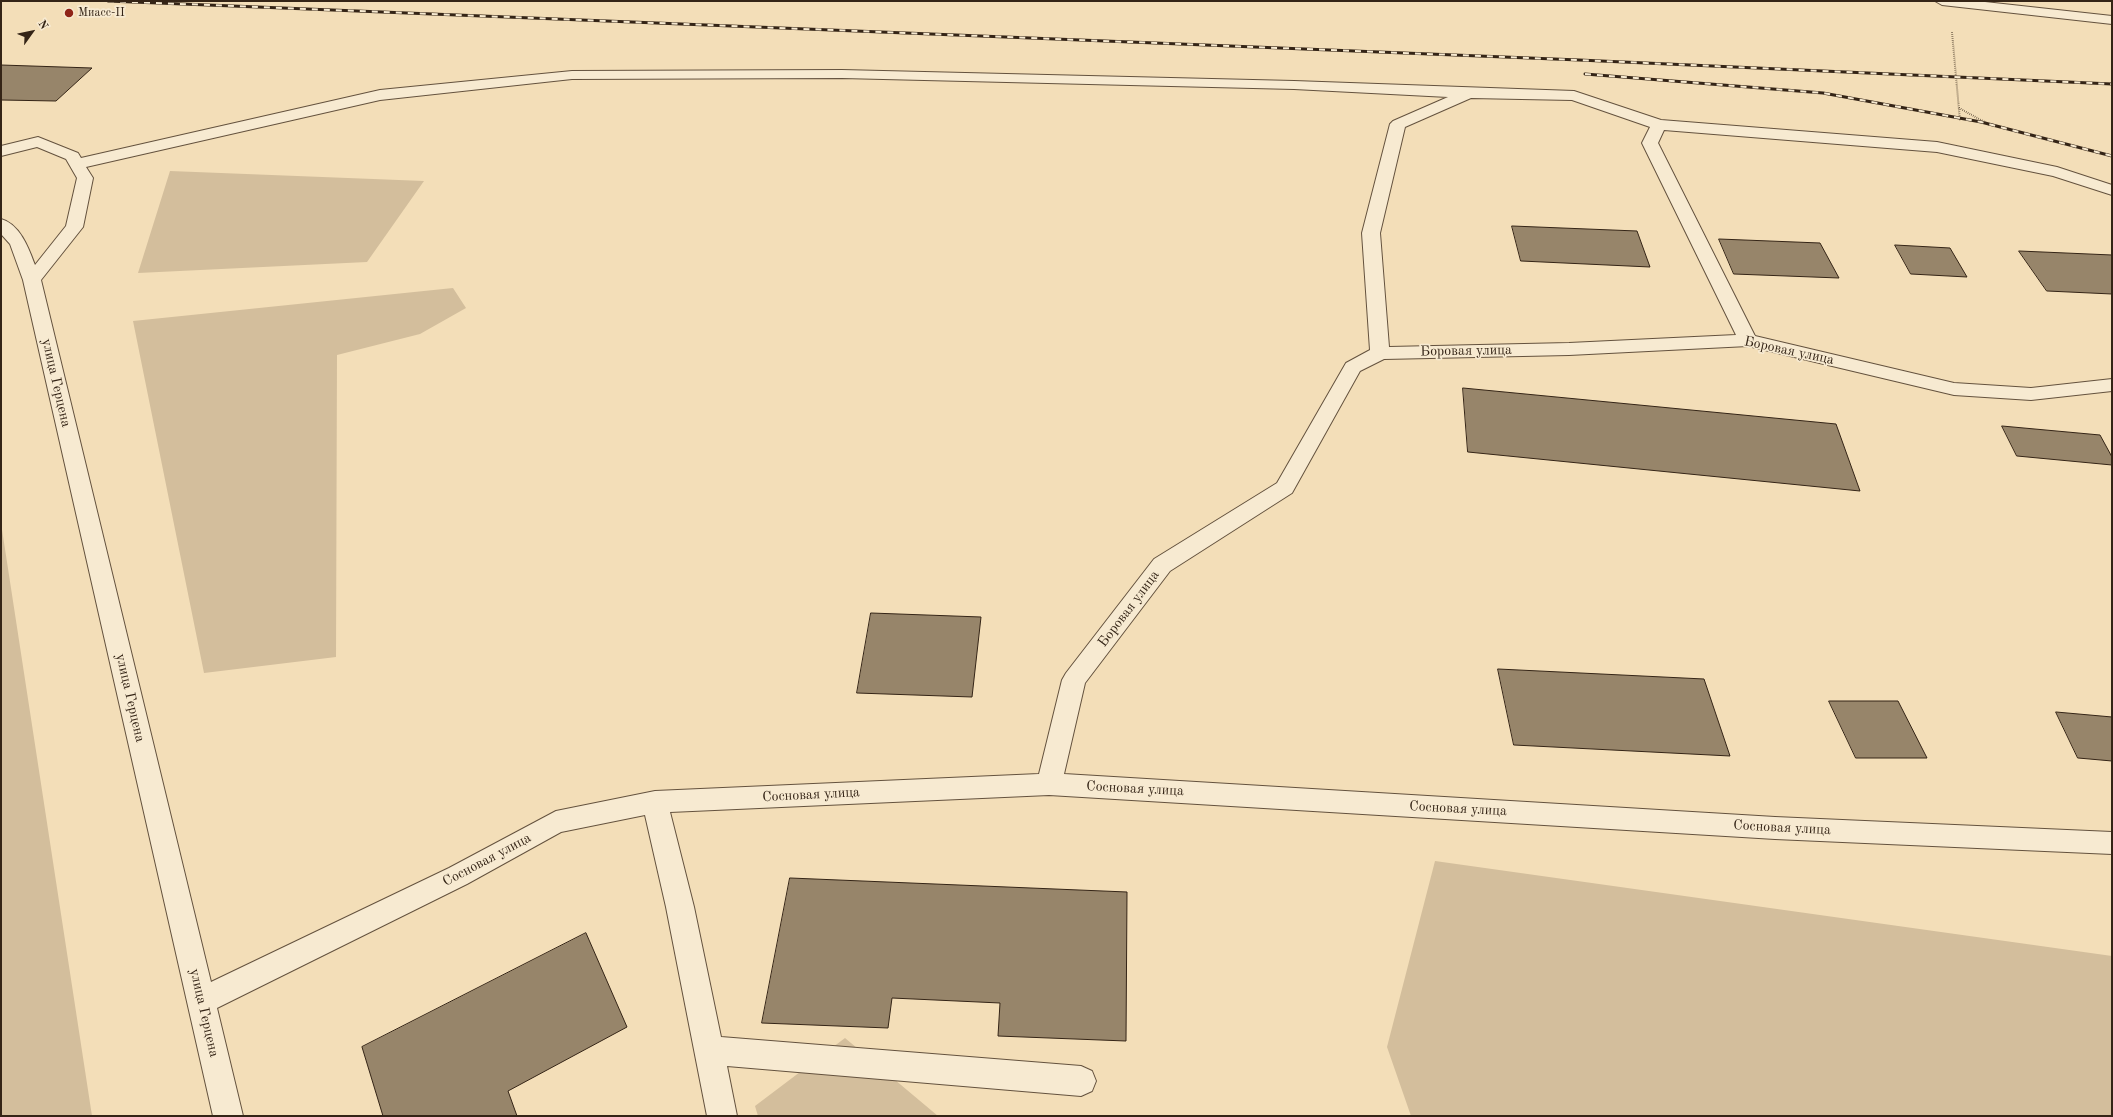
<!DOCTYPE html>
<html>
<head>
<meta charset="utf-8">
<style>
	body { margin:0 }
	#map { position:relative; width:2113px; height:1117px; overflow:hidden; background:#f3deb8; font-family:"Old Standard TT",serif }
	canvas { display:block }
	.frame { position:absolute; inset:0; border:2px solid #342416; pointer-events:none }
	.north { position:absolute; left:12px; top:12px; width:40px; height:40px; -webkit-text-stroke:3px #f7ead1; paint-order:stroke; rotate:57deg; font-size:11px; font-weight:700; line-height:16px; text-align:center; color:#342416 }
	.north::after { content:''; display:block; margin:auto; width:14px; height:18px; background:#342416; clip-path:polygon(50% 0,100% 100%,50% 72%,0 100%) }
</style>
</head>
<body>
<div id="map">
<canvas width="2113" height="1117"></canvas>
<div class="frame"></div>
<div class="north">N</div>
</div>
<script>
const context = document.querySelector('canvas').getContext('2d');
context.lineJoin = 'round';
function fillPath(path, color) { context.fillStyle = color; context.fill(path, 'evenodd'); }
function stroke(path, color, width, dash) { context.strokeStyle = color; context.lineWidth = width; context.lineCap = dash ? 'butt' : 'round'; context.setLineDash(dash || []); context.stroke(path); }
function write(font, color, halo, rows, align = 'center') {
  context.font = font + ' "Old Standard TT",serif'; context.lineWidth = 3.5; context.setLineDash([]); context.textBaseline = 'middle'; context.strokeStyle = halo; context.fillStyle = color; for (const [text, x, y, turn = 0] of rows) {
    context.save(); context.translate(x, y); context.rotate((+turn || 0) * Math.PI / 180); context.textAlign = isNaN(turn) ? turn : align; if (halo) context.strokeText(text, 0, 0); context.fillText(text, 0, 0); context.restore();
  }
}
fillPath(new Path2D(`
	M170,171L424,181L367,262L138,273Z
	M453,288L466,308L420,334L337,355L336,657L204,673L133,321Z
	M1,523L92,1116H1Z
	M1435,861L2112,956V1116H1411L1387,1047Z
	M845,1038L938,1116H758L755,1106Z`), '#d3be9c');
const building = new Path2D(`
	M1,65L92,68L56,101L1,100Z
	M1512,226L1637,231L1650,267L1521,261Z
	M1719,239L1820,243L1839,278L1734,274Z
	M1895,245L1950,248L1967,277L1911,274Z
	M2019,251L2112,255V294L2047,291Z
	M1463,388L1836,424L1860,491L1468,452Z
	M2002,426L2100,435L2112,457V465L2017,456Z
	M871,613L981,617L972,697L857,693Z
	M1498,669L1704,679L1730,756L1514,745Z
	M1829,701H1898L1927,758H1856Z
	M2056,712L2112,717V761L2078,758Z
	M790,878L1127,892L1126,1041L998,1036L1000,1003L892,998L888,1028L762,1023Z
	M586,933L627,1027L508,1091L517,1116H383L362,1047Z`);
fillPath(building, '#97856a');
stroke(building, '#342416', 1);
const minor = new Path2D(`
	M1935,1H1976L2112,16V24L1942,5Z
	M842,70L1294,81L1574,91L1661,120L1937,142L2057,167L2112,185V195L2053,176L1937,152L1664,130L1658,143L1755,336L1954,383L2031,388L2112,379V391L2031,400L1954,395L1748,346L1569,355L1384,359L1360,371L1292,493L1170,571L1085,683L1064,774L1775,817L2112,832V854L1775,839L1049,795L670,812L694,907L721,1037L1081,1066L1092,1071L1096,1081L1092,1091L1081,1096L727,1066L737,1116H707L666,907L645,815L561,832L467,884L217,1008L243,1116H213L23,280L10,244L1,234V219C20,224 29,249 35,265L66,226L77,178L66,159L37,147L1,156V146L38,137L78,153L81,158L380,90L572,71ZM842,78L1294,89L1448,97L1393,121L1390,124L1362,233L1370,350L1346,363L1277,483L1154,559L1066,673L1062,680L1039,774L655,791L556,811L449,868L211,982L41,280L83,227L93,178L86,167L380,100L572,79ZM1471,98L1572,100L1650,127L1642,143L1736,335L1569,343L1389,347L1380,233L1405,127Z`);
stroke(minor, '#64523e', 2);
stroke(new Path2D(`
	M1952,32L1960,121
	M1959,108L1990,125`), '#342416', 2, [0.5, 1.5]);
fillPath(minor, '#f7ead1');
const rail = new Path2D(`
	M108,1L1579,60L2112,84
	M1585,74L1823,93L1981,122L2112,156`);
stroke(rail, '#342416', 3);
stroke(rail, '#f7ead1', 2, [6]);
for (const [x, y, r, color] of [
	[69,13,5,"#8f2418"]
]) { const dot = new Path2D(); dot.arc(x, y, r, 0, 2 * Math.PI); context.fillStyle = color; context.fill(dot); stroke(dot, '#f7ead1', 1.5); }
write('12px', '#342416', '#f7ead1', [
	["Миасс-II",78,13]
], 'left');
write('14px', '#342416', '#f7ead1', [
	["Боровая улица",1466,351,-1],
	["Боровая улица",1789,351,12],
	["улица Герцена",56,383,77],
	["Боровая улица",1129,609,-53],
	["улица Герцена",130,698,77],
	["Сосновая улица",1135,789,3],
	["Сосновая улица",811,795,-3],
	["Сосновая улица",1458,809,3],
	["Сосновая улица",1782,828,3],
	["Сосновая улица",487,860,-28],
	["улица Герцена",204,1013,77]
]);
</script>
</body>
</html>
